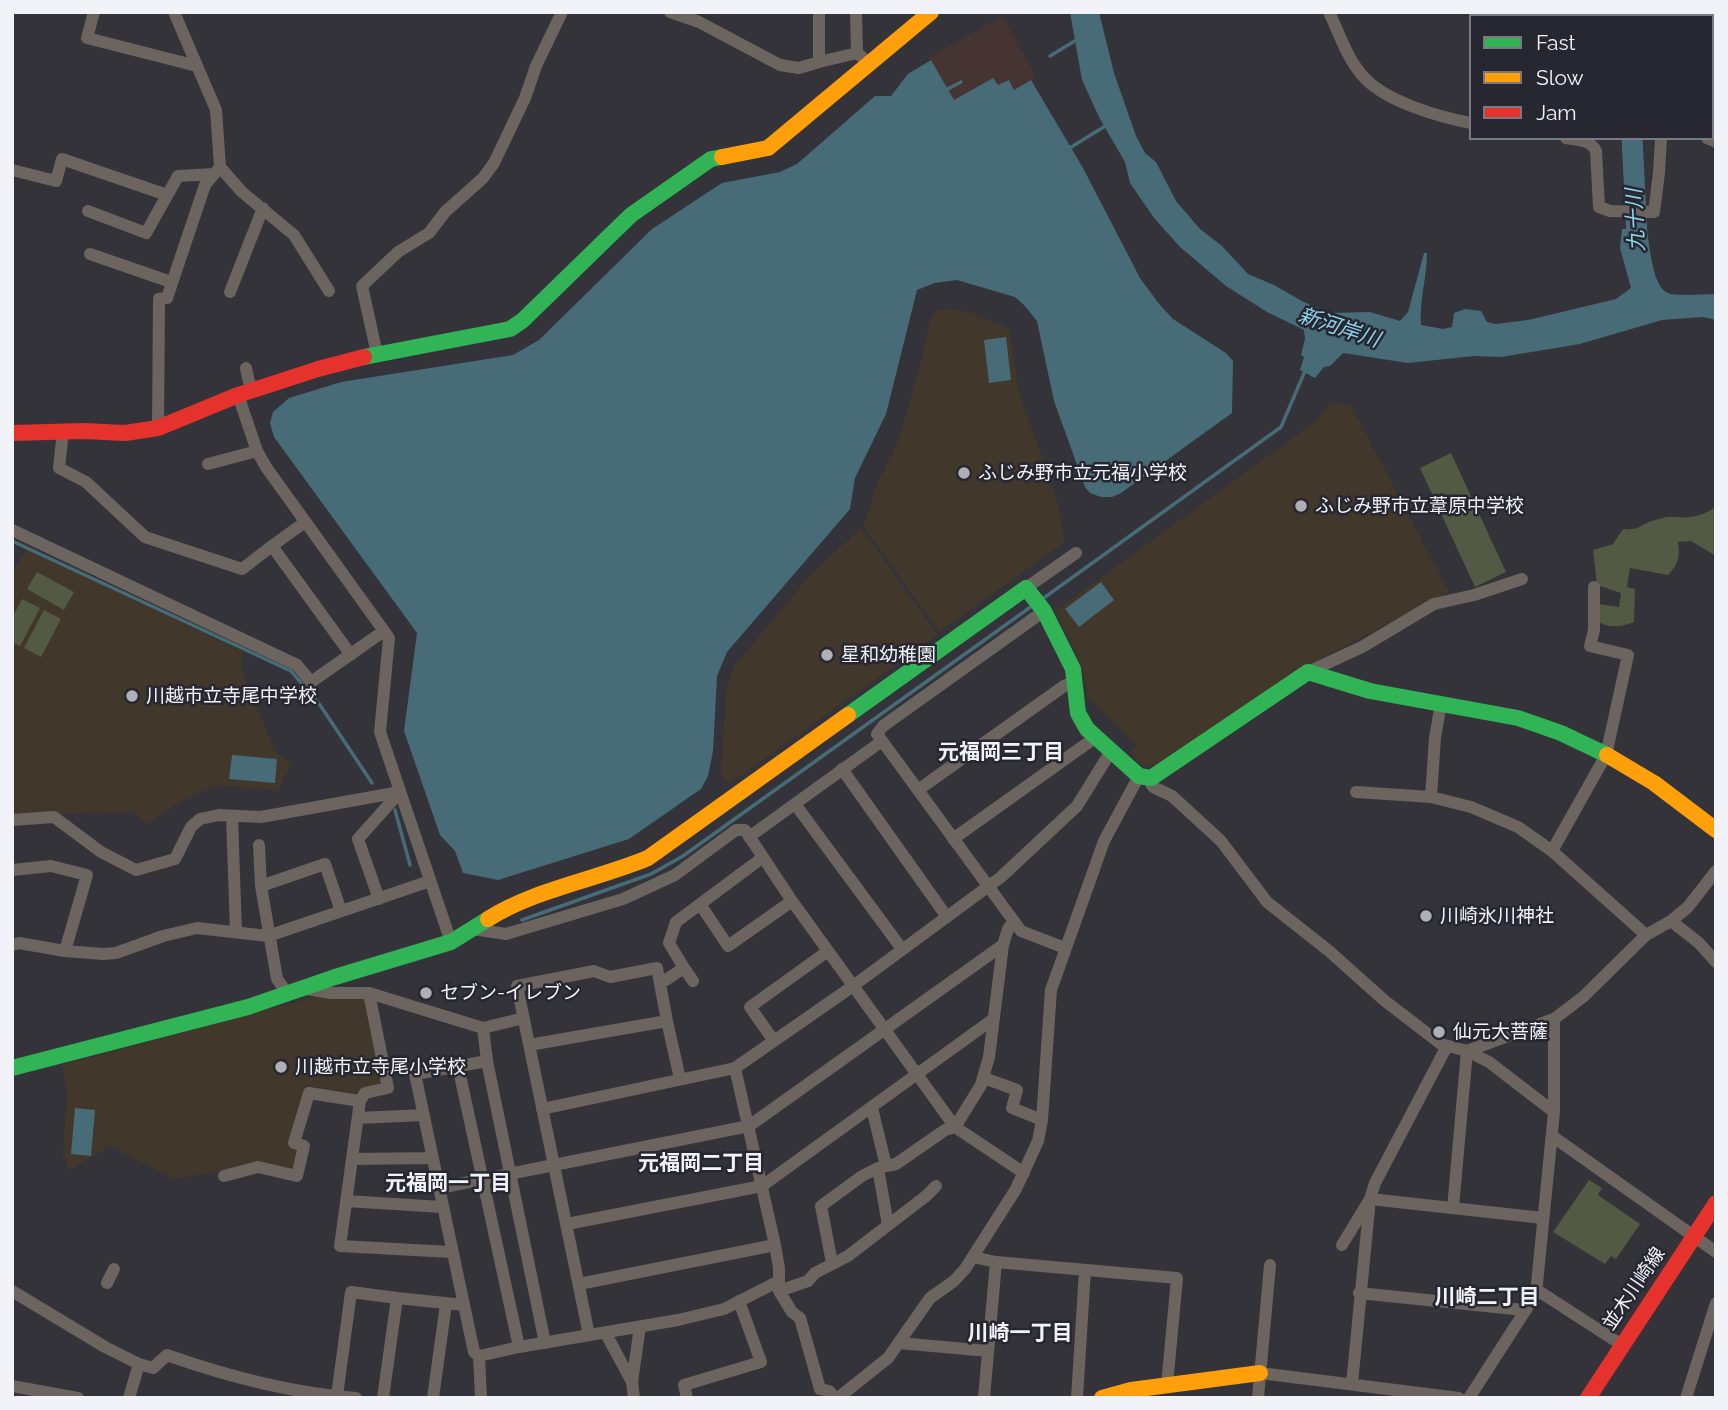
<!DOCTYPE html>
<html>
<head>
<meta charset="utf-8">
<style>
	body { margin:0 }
	#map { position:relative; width:1728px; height:1410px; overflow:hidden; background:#333339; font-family:Raleway,sans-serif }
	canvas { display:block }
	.frame { position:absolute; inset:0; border:14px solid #f2f3f9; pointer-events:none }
	.legend { position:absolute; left:1469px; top:14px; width:245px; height:126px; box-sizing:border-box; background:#272731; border:2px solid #787981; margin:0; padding:9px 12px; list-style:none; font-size:21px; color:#f2f3f9 }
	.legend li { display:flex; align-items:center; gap:14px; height:35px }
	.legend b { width:35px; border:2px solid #787981 }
</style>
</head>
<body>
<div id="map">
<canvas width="1728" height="1410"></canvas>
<div class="frame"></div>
<ul class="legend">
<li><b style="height:9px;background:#30b455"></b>Fast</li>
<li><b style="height:9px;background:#ff9f0a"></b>Slow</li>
<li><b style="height:9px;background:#e5322d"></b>Jam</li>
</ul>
</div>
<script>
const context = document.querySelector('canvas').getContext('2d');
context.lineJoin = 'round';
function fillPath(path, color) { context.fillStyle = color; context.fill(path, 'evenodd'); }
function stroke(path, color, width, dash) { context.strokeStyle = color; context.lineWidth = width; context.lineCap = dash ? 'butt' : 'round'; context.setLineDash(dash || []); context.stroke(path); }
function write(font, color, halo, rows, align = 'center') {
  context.font = font + ' Raleway,"Noto Sans JP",sans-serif'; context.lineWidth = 5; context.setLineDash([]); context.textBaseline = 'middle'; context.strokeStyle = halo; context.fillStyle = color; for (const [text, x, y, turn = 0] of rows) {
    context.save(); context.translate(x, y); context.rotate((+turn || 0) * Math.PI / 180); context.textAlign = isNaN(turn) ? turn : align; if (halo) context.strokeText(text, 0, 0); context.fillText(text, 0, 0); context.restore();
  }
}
fillPath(new Path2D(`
	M1001,17L1004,18L1036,77L1014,90L998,85L993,79L954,101L929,57Z`), '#453431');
fillPath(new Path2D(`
	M952,309L969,312L1009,329L1019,394L1050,479L1060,512L1064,543L939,632L863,525L871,504L875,488L899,439L919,370L930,320L936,310Z
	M1331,403L1350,404L1449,592L1323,657L1159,765L1144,767L1130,753L1136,745L1087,697L1086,684L1077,654L1055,611L1316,421Z
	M861,528L938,635L729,784L721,774L726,689L733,667L813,572Z
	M27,549L242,651V671L275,751L291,764L278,791L217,785L180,802L147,824L133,813L124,812L12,816V573Z
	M318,996H367L384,1084L354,1093L305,1086L288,1144L300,1150L296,1170L261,1164L174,1179L110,1146L70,1170L63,1156L67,1093L62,1065Z`), '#41372a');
fillPath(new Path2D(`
	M1451,453L1506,572L1475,587L1420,468Z
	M1714,508L1716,556L1691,541L1678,542C1680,556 1679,564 1668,575L1630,568L1627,587L1635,589L1634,622C1619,628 1609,628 1594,620L1598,604L1619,607L1621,593L1597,585L1593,550L1613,544L1623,529C1640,531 1640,524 1655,520C1678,512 1687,525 1714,508Z
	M37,572L74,592L64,610L27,589Z
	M22,599L40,608L20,646L12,642V618Z
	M44,610L61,619L41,657L24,648Z
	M1589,1180L1602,1188L1598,1195L1640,1224L1616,1259L1611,1256L1605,1264L1553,1232Z`), '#525a43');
fillPath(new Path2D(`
	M1070,12H1099L1114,73L1136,136L1145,153L1156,162L1176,201L1200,229L1222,246L1248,274L1274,285L1302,301L1328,313L1370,312L1400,321L1408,312L1424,253H1427C1427,277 1419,301 1421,325L1443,329L1452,327L1454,313L1465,309L1481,311L1487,322L1496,324L1528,320L1562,312L1616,299L1631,288L1620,248L1622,229H1646C1651,245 1651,290 1671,294C1685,296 1702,294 1716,294V320L1703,317L1662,320L1580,344L1501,357L1474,356L1408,363L1343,353L1330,366L1324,367L1315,378L1300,370L1304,357L1301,355L1305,339L1304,330L1267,312L1226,286L1180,247L1154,218L1130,183L1125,162L1100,119L1082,80Z
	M931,60L954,100L993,78L998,85L1009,80L1014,90L1031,80L1083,168L1140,278L1160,305L1173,319L1226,353L1233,361L1232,413L1121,493L1112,497H1101L1090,493L1085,487L1054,401L1037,321L1024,305L1015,297L957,280L935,283L917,290L886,414L855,478L850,509L727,652L717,676L713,751L708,776L701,789L629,839L498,880L463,873L455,851L440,835L404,731L417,633L274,437L270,423L273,412L289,398L341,382L513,355L539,340L652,229L722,183L780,172L797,164L875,96H891L908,74Z
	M1006,337L1011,380L989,383L984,340Z
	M1101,582L1114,600L1079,627L1065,609Z
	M232,755L277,759L275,783L229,779Z
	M75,1108L95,1110L91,1156L71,1154Z`), '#476b77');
stroke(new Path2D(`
	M1050,56L1078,39
	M944,91L961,82
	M1068,149L1107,125
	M12,541L291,671L320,705L372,783
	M1041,600L1281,427L1305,371
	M395,810L410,865
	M522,920L651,874L683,856L1032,606`), '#476b77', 3.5);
stroke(new Path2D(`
	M1606,12L1607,16
	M1632,138L1638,255`), '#476b77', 21);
stroke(new Path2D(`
	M94,12L87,38L197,66
	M670,12L699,22L780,65L799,68L819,62
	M819,12V62L857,53
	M856,12L857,53L862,57
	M1329,12C1339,33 1347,58 1362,75C1383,101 1439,117 1471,123
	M1660,12L1661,16
	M1712,17L1716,29
	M1712,44L1716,43
	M1566,138C1577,140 1591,140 1596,151L1599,207L1610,211L1654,212L1659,173L1661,138
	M1707,138L1716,142
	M220,167L242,192L294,235L329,291
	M12,170L56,181L62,159L167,195
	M88,211L146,233L178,176L214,174
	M90,254L171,282
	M230,292L263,208
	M377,354L362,286L398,252L429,233L445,212L483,178L494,163L525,98L536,66L562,12
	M246,368L251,391
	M238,395L257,451L266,467L389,638L380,732L451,942
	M158,428L159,299L167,298L205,185L220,167L216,110L174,12
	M63,431L59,468L86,482L145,537L242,569L272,546
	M208,464L257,451
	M305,522L272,546L351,655
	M12,530L297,665L311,682L384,631
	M1026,588L1076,553
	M1044,611L883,726L877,734L1021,931L1065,948
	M1308,672L1362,647L1434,604L1474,595L1522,579
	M842,769L947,917
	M1147,777L1153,787L1172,796L1221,841L1267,902L1329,951L1385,1001L1441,1044L1467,1051L1554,1019L1583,997L1646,935L1671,921L1688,907L1716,871
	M918,790L1064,686L1075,682
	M1356,792L1431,797L1471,807L1518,827L1552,851L1646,935
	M1431,797L1435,738L1441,703
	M795,804L902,949
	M232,817L236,931
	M12,820L54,817L101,852L136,870L175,859L191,827L200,819L219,815L261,817L400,792
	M749,837L882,741
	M953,839L1096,737
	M259,845L261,886
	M1552,851L1606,755L1628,655L1590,646L1594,630V587
	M12,870L51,866L87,875L65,951
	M379,899L358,839L400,792
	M700,904L728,946L792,901
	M1671,921L1699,943L1716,962
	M472,929L506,934L623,899L675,875L736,830H745L792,901L955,1127L1024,1173
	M12,945L19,943L65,951L103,954L116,953L163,936L197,928L268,936L430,881
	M684,968L693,981
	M661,983L684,968L669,943L676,922L762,858
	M369,993L483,1028L524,1018
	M288,994L277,979L261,886L325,864L341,911
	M667,1021L680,1079
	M483,1028L487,1061L545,1343
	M774,1041L750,1007L828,951
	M529,1045L667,1021L657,968L610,977L594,971L517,986L589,1335
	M458,1066L519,1347
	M735,1068L775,1245L779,1268V1291L792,1312L800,1318L820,1389L829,1391L835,1398
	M984,1078L1017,1090L1012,1108L1042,1120
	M360,1101L340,1246L451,1252
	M872,1108L886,1166L878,1168L888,1225
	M542,1109L735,1068L853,986L1001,877L1077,806L1111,751
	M358,1118L423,1115
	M1552,1136L1716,1252
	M352,1159L433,1158
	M886,1166L896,1164L945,1130L955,1127L981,1085L989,1057L1003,945L1008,929L1014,922
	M224,1176L258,1167L297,1176L304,1146L294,1143L309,1093L360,1101L365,1093L388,1088L369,993H331L307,989
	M439,1188L749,1126L1003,945
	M346,1201L442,1207
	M1453,1208L1467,1051L1489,1062L1554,1112
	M567,1224L762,1186L992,1020
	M1342,1245L1370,1199L1375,1183L1447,1046
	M973,1257L996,1262L1177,1278L1167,1385
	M832,1263L821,1206L862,1176L878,1168
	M107,1283L114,1269
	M579,1284L775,1245
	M1537,1290L1622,1345
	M12,1291L105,1347L139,1364L153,1368L167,1355C229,1377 290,1393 356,1398
	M779,1291L808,1281L815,1273L848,1256L926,1196L936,1186
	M1359,1293L1524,1310
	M605,1332L632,1382
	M899,1343L988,1351
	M479,1356L519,1347L678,1320L724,1309L779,1281
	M1260,1373L1459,1398
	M1352,1384L1370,1199L1543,1218
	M12,1386L78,1398
	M337,1396L351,1292L397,1298
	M129,1398L139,1364
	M383,1398L397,1298L464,1305
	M433,1398L446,1304
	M481,1398L479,1356L474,1352L415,1074L487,1061
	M634,1398L632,1382L640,1327
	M687,1398L684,1385L761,1362L739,1301
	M838,1398L888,1358L930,1298L954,1281L965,1269L1016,1189L1038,1141L1042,1120L1051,990L1104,841L1139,776
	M984,1398L996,1262
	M1077,1398L1085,1270
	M1258,1398L1270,1265
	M1469,1398L1536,1294L1554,1112V1019
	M1686,1398L1716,1303`), '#6c645e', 12);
stroke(new Path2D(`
	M364,357L510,329L522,321L631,215L711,159L722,157
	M848,715L1026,588L1044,611L1073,669L1078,713L1087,729L1139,776L1151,778L1308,672L1370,691L1518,718L1561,733L1607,755
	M12,1068L248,1007L335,977L451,942L488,919`), '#30b455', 16);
stroke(new Path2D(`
	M722,157L768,148L931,12
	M1607,755L1654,783L1716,830
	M488,919C536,889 595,880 648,858L848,715
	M1102,1398L1131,1390L1260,1373`), '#ff9f0a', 16);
stroke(new Path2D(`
	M12,433L84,431L125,433L158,428L238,395L318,369L364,357
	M1588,1398L1716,1203`), '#e5322d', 16);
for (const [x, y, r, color] of [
	[964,473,7,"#afb0b6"],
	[1301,506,7,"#afb0b6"],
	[827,655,7,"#afb0b6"],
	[132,696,7,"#afb0b6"],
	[1426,916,7,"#afb0b6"],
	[426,993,7,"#afb0b6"],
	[1439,1032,7,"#afb0b6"],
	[281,1067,7,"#afb0b6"]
]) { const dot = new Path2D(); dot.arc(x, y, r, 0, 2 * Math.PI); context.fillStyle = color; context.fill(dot); stroke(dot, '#272731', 2.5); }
write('19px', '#f2f3f9', '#272731', [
	["ふじみ野市立元福小学校",978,473],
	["ふじみ野市立葦原中学校",1315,506],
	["星和幼稚園",841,655],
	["川越市立寺尾中学校",146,696],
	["川崎氷川神社",1440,916],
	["セブン-イレブン",440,993],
	["仙元大菩薩",1453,1032],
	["川越市立寺尾小学校",295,1067]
], 'left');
write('19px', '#f2f3f9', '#272731', [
	["並木川崎線",1634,1289,-56]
]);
write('italic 21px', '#8ed4ed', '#272731', [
	["九十川",1636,220,-93],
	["新河岸川",1339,328,18]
]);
write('bold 21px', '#f2f3f9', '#272731', [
	["元福岡三丁目",1001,753],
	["元福岡二丁目",701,1164],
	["元福岡一丁目",448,1184],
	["川崎二丁目",1487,1298],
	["川崎一丁目",1020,1334]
]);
</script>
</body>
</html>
